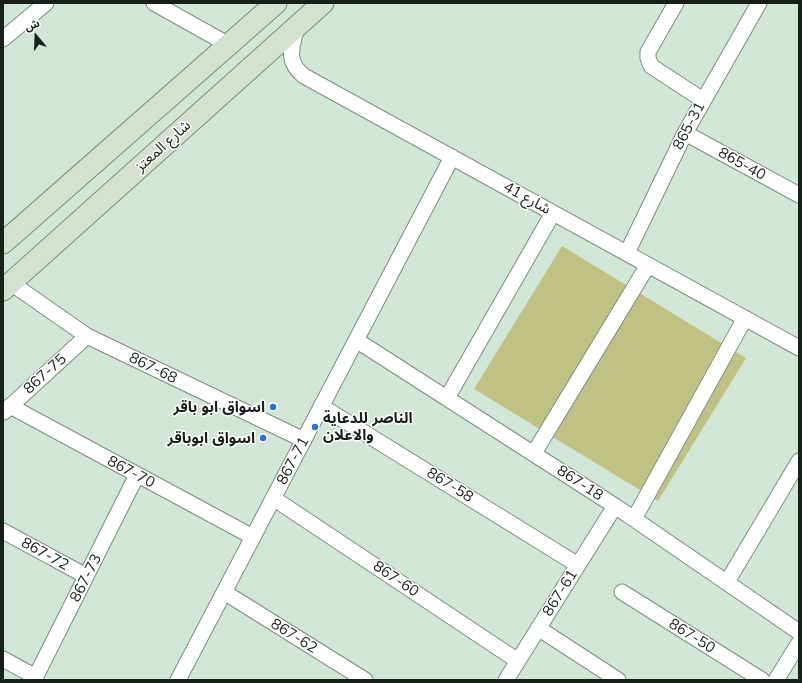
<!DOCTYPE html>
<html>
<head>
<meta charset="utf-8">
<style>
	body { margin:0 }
	#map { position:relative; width:802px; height:683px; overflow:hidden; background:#d1e6d6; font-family:Mulish,"Noto Sans Arabic",sans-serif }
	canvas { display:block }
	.frame { position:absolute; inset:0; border:4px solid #18201a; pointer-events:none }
	.north { position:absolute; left:16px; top:16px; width:40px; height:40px; -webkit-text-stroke:3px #fff; paint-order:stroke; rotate:341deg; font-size:11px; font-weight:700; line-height:16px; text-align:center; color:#18201a }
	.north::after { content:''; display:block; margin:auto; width:14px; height:18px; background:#18201a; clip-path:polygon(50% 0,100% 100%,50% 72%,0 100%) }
</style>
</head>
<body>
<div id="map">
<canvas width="802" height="683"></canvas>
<div class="frame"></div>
<div class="north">ش</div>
</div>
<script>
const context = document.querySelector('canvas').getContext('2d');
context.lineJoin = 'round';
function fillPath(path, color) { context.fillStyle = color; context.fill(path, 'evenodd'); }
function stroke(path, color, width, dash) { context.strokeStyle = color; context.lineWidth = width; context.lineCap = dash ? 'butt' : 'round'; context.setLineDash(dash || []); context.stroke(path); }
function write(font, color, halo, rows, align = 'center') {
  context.font = font + ' Mulish,"Noto Sans Arabic",sans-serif'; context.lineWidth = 3; context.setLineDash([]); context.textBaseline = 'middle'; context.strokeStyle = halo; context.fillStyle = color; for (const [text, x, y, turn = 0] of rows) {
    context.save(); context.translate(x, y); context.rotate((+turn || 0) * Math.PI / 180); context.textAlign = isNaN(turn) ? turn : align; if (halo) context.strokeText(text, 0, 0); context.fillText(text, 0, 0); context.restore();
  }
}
fillPath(new Path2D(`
	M562,246L746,358L658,501L474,389Z`), '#c0c284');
const street = new Path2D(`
	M154,3L229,45
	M676,3L648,52V58L651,66L703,100
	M297,26C292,47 285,61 304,76L799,348
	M3,39L46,3
	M685,133L799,195
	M627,253L685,133L759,3
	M11,283L87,336L304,440
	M356,340L615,506L799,632
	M447,398L553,213
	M10,406L253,537
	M321,406L578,565
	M4,412L87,336
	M534,453L648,265
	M273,498L518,661
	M634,519L745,318
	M3,531L86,576
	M727,582L799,461
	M224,592L365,680
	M622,592L762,680
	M538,628L618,680
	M3,659L36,677
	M34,680L137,475
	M178,680L452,157
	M506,680L615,506
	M776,680L799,643`);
const secondary = new Path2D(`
	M3,243L276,3
	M3,290L323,3`);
stroke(street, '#798d7e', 17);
stroke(secondary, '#798d7e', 23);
stroke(street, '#fff', 15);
stroke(secondary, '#d6e0ce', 21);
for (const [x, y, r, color] of [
	[273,407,4,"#2b71dd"],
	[315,427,4,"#2b71dd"],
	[263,438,4,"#2b71dd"]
]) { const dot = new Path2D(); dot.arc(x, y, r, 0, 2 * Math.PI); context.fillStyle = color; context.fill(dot); stroke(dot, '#fff', 1.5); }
write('15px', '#18201a', '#fff', [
	["865-31",689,126,-62],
	["شارع المعتز",163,146,-42],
	["865-40",742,164,29],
	["شارع 41",527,198,29],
	["867-68",153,368,26],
	["867-75",45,374,-42],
	["867-71",293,461,-62],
	["867-70",131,472,28],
	["867-18",580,483,33],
	["867-58",450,485,32],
	["867-72",45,554,29],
	["867-73",86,578,-63],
	["867-60",396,579,34],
	["867-61",560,593,-58],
	["867-62",294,636,32],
	["867-50",692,636,32]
]);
write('bold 15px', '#18201a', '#fff', [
	["اسواق ابو باقر",265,407],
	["الناصر للدعاية",323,418,"left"],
	["والاعلان",323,435,"left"],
	["اسواق ابوباقر",255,438]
], 'right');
</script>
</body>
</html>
